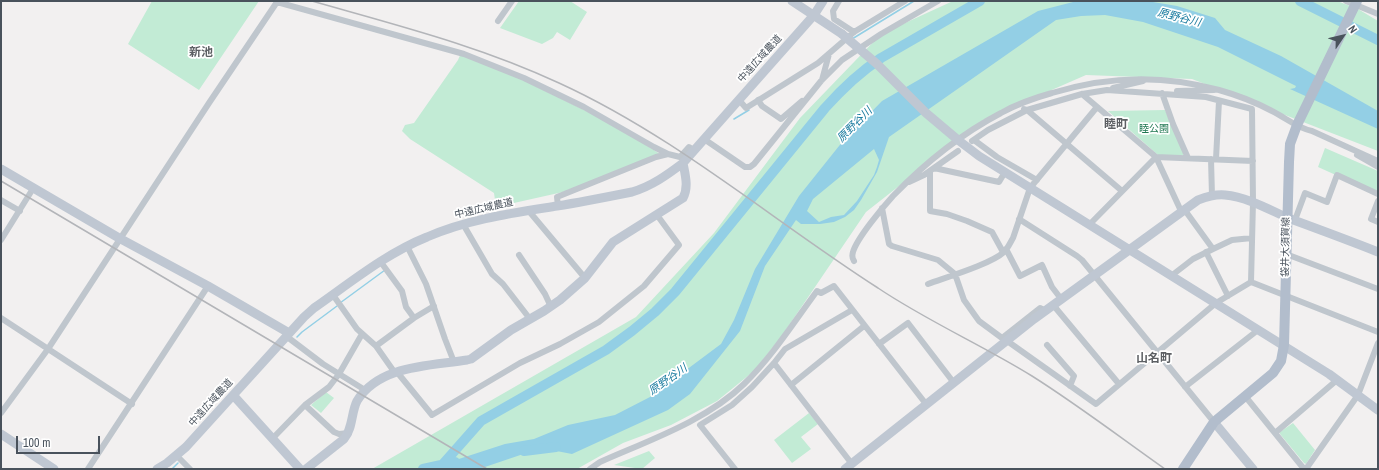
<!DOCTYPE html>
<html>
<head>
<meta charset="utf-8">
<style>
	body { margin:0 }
	#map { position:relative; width:1379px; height:470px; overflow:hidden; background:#f2f0f0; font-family:"Archivo Narrow",sans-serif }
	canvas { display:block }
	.frame { position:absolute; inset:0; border:2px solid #49525c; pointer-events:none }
	.north { position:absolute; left:1323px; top:16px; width:40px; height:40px; -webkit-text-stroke:3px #fff; paint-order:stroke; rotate:55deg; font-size:11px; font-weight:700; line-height:16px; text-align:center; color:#49525c }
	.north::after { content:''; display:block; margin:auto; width:14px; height:18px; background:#49525c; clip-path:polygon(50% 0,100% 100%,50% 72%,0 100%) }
	.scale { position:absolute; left:16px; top:436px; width:84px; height:18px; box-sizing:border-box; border:2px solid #49525c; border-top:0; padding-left:5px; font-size:12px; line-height:14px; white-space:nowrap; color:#49525c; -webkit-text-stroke:3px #fff; paint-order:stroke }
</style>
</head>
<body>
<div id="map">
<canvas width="1379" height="470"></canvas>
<div class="frame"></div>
<div class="north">N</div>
<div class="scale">100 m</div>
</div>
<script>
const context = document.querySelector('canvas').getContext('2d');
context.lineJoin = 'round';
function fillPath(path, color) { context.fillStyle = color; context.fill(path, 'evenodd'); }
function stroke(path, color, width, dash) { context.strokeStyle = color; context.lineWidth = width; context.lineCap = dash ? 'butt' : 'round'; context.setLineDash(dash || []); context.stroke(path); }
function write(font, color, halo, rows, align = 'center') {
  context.font = font + ' "Archivo Narrow","Noto Sans JP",sans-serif'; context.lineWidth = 3.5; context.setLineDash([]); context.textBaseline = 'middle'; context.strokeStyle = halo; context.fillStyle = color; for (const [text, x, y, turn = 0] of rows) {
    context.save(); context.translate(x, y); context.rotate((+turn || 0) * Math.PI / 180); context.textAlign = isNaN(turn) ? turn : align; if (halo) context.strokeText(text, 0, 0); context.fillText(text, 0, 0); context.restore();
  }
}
fillPath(new Path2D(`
	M152,1H259L199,90L128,44Z
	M519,1H570L587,12L570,40L557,32L553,38L542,44L500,28Z
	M953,1H1337L1358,9L1378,21V151L1192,79L1086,75L983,120L866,212L781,337L754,371L717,401L671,425L623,443L577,469H372L636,317L714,233L800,118L881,34Z
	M461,53L490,64L613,124L660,154L563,192L496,207L494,193L410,139L402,131L405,125L414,123L458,60Z
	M1165,110L1184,153L1183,155H1158L1108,111Z
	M1325,148L1378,171V194L1318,167Z
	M326,392L334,398L321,413L311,405Z
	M809,413L818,424L801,437L811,449L792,463L774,440Z
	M1293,423L1315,450L1306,464L1304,463L1280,434V432Z
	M649,451L655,458L642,469L614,465Z`), '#c2ebd5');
fillPath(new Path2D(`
	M1077,1H1147L1177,6L1215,18L1225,30L1281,56L1378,111V129L1290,89L1295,88L1296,86L1218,47L1143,22L1105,15L1081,16L1056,20L889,137L877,172L861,200L854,210L845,217L834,222L820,224H801L796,220L765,266L740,331L690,394L668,410L572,454L541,448L479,469H428L505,444L534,439L568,425L615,415L650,397L721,344L734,320L755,269L799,196L843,141L882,101L1038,11ZM874,149L879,160L877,167L874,175L857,201L844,215L831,217L819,222L807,211L813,199Z`), '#93cfe5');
stroke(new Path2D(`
	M852,39L914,1
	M734,119L749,110
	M340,303L385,270
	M297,337L302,332L337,306
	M172,469L178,463`), '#93cfe5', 1.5);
stroke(new Path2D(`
	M1300,1L1378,40
	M524,451L556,447
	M443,464L481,421L606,350L632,331L655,312L675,292L825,108C842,89 860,72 881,58L980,1
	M423,469L455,462`), '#93cfe5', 10);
stroke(new Path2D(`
	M839,1L833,11L834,19L854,32
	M1346,1L1378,14
	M498,21L512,1
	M822,80L829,54
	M1113,88L1143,81
	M1177,91L1214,90
	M1162,93L1173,124L1188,158
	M1082,94L1156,157L1181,211
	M739,100L746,108L818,63L854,32L905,1
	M758,100L762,106L781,119L802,101
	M1024,109L1027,110L1122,191
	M704,139L745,167H750L754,164L821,81L842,60L881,34L938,1
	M974,140L997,157L1037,180
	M972,141L988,130L1027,110L1082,94L1107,90L1206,97L1252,109L1253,202L1251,282
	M1357,155L1378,167
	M1211,159L1212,196
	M1216,159L1219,101
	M934,168L999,182L1005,172
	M930,171V211L947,214L967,221L992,232L1003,252
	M909,182L924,175L958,151
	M1,200L20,211
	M1378,201L1371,219L1378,222
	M558,206L557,197L656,157L668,154
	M882,208L889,244L892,246L938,260L955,274L964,300L979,321L1002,338L1040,308L1046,311
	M1184,209L1213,249
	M528,210L585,278
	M1019,219L1077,256L1082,260L1214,422
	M1295,220L1305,193L1327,202L1337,175L1378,194
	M463,224L492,274L503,284L530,319
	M1089,225L1156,157L1253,161
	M1,240L34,187
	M407,246L426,284L445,339L454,362
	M1006,249L1020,276L1042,265L1052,287L1062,300
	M1206,252L1228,296
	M1286,254L1378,289
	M519,255L545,294L551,307
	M380,261L402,291L406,307L414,318
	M854,261C852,258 852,255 853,252C857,238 883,207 893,196C924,164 961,134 1001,113C1017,104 1034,98 1052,93C1107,76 1162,74 1219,90C1237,95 1255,102 1272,111C1286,118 1297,128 1312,131L1378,161
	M1171,276L1193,259L1213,249L1232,240L1252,238
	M1251,282L1378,332
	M928,284C947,277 991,264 1004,252C1008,248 1010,243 1013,238L1030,188L1097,107
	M333,295L357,329L376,346L395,373
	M1054,306L1119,384
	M1,318L132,404
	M286,336L323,364L365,390
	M1010,343L1096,404L1216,303L1251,282
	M879,344L908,323L954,383
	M1047,345L1074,376L1070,386
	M376,346L414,318L434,306
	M774,363L852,464
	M397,372L432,415L520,363L560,344L599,322L644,286L679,245L657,215
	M791,385L864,326
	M1185,387L1258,330
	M1245,396L1304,469
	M305,405L334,432L339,434L349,433
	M1,413L48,349L209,103L277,2L464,54L524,78L584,107L654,147L668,154L680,157L689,147L694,150
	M1275,433L1337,380
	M272,439L305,405L329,387L339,374L362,334
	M177,456L190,469
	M88,469L208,286
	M590,469L600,462C647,441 706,421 744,384C772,357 794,322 817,291L821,293L834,286L926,404
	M735,469L700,425L732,405L752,387L774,363L785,349L852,310
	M1306,469L1358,395L1378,343`), '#bfc6cd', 6);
stroke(new Path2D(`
	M792,1L842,34
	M958,140L979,156L1329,374L1378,410
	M1,169L119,238L208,286L289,333
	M233,395L300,469
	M1214,422L1253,469
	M1,434L54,469
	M157,469L167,463L186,447L304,317L314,308C350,283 385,254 427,237C468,219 513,213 557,206C582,202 607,197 632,192C652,186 667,175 683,163L814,15L823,1
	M306,469L344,439C353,428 351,413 357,401C379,365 430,366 467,360L471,359L511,330L544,311L560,300L585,278L613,242L683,198C689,187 685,174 683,163
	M845,469L1034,319L1198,200C1206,197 1216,194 1225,195C1247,197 1268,209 1288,218C1318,229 1348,240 1378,252`), '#bfc7d2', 9);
stroke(new Path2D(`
	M1183,469L1214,422L1273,373L1281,361L1284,345L1289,162L1290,144L1297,125L1357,1`), '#b2bdcc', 10);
stroke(new Path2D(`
	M312,1C396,25 480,46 559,83C675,136 772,220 878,288C927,321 982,345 1032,376C1078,405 1121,438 1165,469
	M1,181L487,469`), '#b3b5b9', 1.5);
stroke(new Path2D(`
	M842,34L877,64L926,113L958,140`), '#bfc7d2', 9);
write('10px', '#49525c', '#fff', [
	["中遠広域農道",760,59,-48],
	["中遠広域農道",484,209,-13],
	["袋井大須賀線",1286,247,-89],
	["中遠広域農道",211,403,-48]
]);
write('10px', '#1f7751', '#fff', [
	["睦公園",1154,129]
]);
write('italic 11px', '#197b9f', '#fff', [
	["原野谷川",1179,18,14],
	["原野谷川",855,125,-45],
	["原野谷川",668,380,-35]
]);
write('bold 12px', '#5d6064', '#fff', [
	["新池",201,53],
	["睦町",1116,125],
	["山名町",1154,359]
]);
</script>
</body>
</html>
